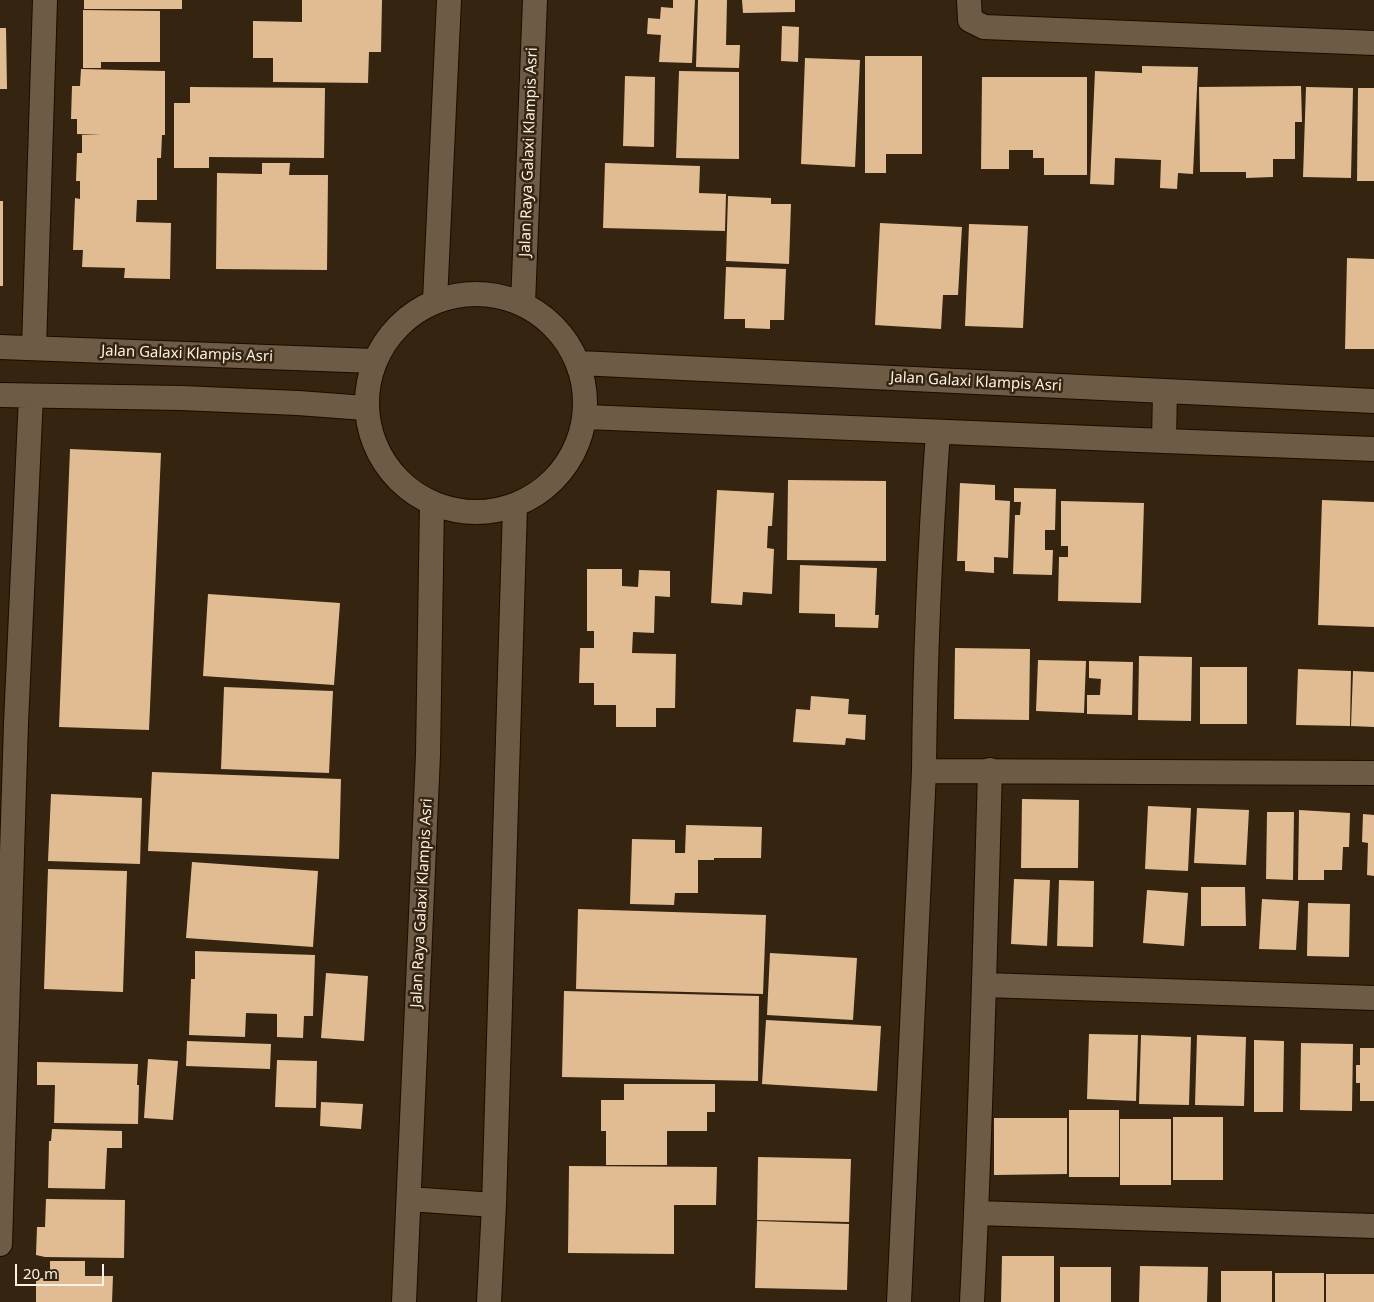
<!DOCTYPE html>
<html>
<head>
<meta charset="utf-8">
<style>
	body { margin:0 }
	#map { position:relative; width:1374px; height:1302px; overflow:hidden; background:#342410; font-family:"Noto Sans",sans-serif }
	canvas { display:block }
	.scale { position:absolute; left:15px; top:1264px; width:89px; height:22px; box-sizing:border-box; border:2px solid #fcf1e5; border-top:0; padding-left:6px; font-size:15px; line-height:18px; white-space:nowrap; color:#fcf1e5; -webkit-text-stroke:4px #342410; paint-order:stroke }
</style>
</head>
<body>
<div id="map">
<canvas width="1374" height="1302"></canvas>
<div class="scale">20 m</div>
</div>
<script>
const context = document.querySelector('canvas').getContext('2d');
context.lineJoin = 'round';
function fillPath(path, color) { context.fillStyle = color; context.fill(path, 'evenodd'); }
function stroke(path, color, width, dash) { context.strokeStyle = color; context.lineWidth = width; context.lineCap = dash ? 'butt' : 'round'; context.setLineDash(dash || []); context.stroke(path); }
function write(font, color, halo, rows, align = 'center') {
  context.font = font + ' "Noto Sans",sans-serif'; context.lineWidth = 5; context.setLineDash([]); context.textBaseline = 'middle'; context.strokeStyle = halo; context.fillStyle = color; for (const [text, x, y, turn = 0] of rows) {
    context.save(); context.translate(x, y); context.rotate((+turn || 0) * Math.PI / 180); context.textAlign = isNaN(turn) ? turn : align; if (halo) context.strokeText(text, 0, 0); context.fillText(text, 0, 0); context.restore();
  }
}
fillPath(new Path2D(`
	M84,0H182V9H84Z
	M302,0H382L381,52H369L368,83L273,82V58H253V21L302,22Z
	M673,0H695L692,63L659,62L661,35L647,34L648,18L660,19L661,7L673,8Z
	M698,0H727L726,45H740L739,68L696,67Z
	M742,0H795V12L743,13Z
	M83,10L160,11V62H101V68H83Z
	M782,26L799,27L798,62L781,61Z
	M0,28H6L7,89H0Z
	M865,56H922V154H886V173H865Z
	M805,58L860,60L855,167L801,164Z
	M1142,66L1198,67L1193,174L1178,173L1177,189L1160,188L1161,160L1115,158L1114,185L1090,184L1095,71L1142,73Z
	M81,69L165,71V135H162L161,158H157V200H137L136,222L171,223L170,279L124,278L125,268L82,267L83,250H73L75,198L80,199V181H76L77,153H82V135H101L77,134V119H71L72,86H80Z
	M679,71L739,72V159L676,158Z
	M625,76L655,77L654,147L623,146Z
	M982,77H1087V175H1044V158H1033V150H1009V169H981Z
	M1301,86L1302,122H1295V159H1273V177L1246,178V172H1200L1199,87Z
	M190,87L325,88L324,158L209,157V168H174V103H190Z
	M1306,87L1353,88L1351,178L1303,177Z
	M1358,88H1374V181H1357Z
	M262,163H290L289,175H328L327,270L216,269L217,173L262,174Z
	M605,163L700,166L699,193L726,194L725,231L603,228Z
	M728,196L771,198V204H791L789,264L726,261Z
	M0,201H3V286H0Z
	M880,223L962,227L958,295H943L941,329L875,325Z
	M969,224L1028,226L1023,328L965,326Z
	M1347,258L1374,259V349H1345Z
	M726,267L786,269L784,320H770V329L745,328V319H724Z
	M70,449L161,453L149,730L59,727Z
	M788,480L886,481V561L787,560Z
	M960,483L995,485V500L1010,501L1008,558L994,557V573L965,571V561H957Z
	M1014,488L1056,489L1055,530H1045V550H1053L1052,575L1013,574L1015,515H1020L1021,502H1014Z
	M717,490L774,493L772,526H768L767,548L774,549L772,594L743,592L742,605L711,603Z
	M1322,500L1374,502V627L1318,625Z
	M1061,501L1144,503L1141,603L1058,601L1059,557H1068V546H1061Z
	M800,565L877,568L875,615H879L878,628L835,627V614L799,613Z
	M587,569H622V586L638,587L639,570L670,571V597L655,596L654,633L633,632L632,653L676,654L675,708H656V727H616V705H594V683H579L580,648H594V631H587Z
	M208,594L340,603L334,685L203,676Z
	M955,648L1030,649L1029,720L954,719Z
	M1139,656L1192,657L1191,721L1138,720Z
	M1038,660L1086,661L1084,713L1036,711Z
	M1089,661L1133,662L1132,715L1087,714V695H1100L1101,679L1089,678Z
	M1200,667H1247V724H1200Z
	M1298,669L1351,671L1350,726L1296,725Z
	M1353,671L1374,672V727L1351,726Z
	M224,687L333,691L329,773L221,769Z
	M811,696L849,699L848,714L866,715L865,740L846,738L845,745L793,742L796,709L810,710Z
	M152,772L341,779L339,859L148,851Z
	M51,794L142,798L140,864L48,861Z
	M1022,799L1079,800L1078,868H1021Z
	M1148,806L1191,808L1188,871L1145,869Z
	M1197,808L1249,810L1246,865L1194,863Z
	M1299,810L1350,813L1349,847H1343L1342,870H1324V880H1298Z
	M1267,812H1294L1293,880L1266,879Z
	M1363,814L1374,815V876L1367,875L1368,843L1362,842Z
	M686,825L762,827L761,858H714V860H698V893H675L674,905L630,904L632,839L675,840V853H685Z
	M192,862L318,871L313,947L186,938Z
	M48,869L127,871L123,992L44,989Z
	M1014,879L1050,880L1047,946L1011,944Z
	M1059,880L1094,881L1093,947L1057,946Z
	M1201,887H1245L1246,926H1201Z
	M1147,890L1188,893L1184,946L1143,943Z
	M1262,899L1299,901L1296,950L1259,949Z
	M1308,903L1350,904L1349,957L1307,956Z
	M578,909L766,915L763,994L576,989Z
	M195,951L315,955L313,1016H304L303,1038L277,1037V1014L246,1013L245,1037L189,1035L191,979H195Z
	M770,953L857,958L853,1020L767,1015Z
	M326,973L368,976L364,1041L321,1038Z
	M564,991L759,996L758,1081L562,1077Z
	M766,1020L881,1026L877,1091L762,1084Z
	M1089,1034L1138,1035L1136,1101L1087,1099Z
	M1141,1035L1191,1037L1189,1105L1139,1104Z
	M1197,1035L1246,1037L1244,1106L1195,1105Z
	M1254,1040L1284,1041L1283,1112H1254Z
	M187,1041L271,1044L270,1069L186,1066Z
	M1301,1043L1353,1044L1352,1111L1300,1110Z
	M1360,1048H1374V1101H1360V1083H1356V1065H1360Z
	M148,1059L178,1061L173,1120L144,1118Z
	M277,1060L317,1061L316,1108L275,1107Z
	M37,1062L138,1064L137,1085H139L138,1124L54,1123L55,1085H37Z
	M624,1084H715V1112H707V1131H667V1165H606V1131H601V1100H624Z
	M321,1102L363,1104L361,1129L320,1126Z
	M1069,1110H1119V1177H1069Z
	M1173,1117H1223V1180H1173Z
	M994,1118H1067V1174L994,1175Z
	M1120,1119H1171V1185H1120Z
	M52,1129L122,1131V1148H107L105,1189L48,1188L49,1141H51Z
	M758,1157L851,1159L849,1222L757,1220Z
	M569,1166L717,1167L716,1205H674V1254L568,1253Z
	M46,1199L125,1200L124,1258L45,1257L36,1255L37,1227H45Z
	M757,1221L849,1224L847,1290L755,1288Z
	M1002,1256H1054V1302H1001Z
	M50,1261H85V1276H113L112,1302H36V1278H50Z
	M1140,1266L1208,1267L1207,1302H1139Z
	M1060,1267H1111V1302H1060Z
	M1221,1271H1272V1302H1221Z
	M1275,1273H1324V1302H1275Z
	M1326,1274H1374V1302H1326Z`), '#e1bc93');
const minor = new Path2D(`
	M969,0L970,20L984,27L1374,43
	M367 403a109 109 0 1 1 218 0a109 109 0 1 1-218 0Z
	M435,301L449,0
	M523,304L535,0
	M0,347L374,361
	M34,348L45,0
	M579,363L1374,401
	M0,395L181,398L298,403L365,408
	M586,417L1164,441L1374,449
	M1164,441L1165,391
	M924,771L1374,773
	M984,985L1374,998
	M409,1199L494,1205
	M977,1213L1374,1226
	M0,1244L16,723L31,396
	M404,1302L428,755L432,504
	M489,1302L494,1205L515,506
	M899,1302L924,771C925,658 930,544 938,432
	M972,1302C981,1125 985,947 990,770`);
stroke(minor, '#1b0c00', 26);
stroke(minor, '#6e5b46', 24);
write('15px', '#fcf1e5', '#342410', [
	["Jalan Raya Galaxi Klampis Asri",529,152,-88],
	["Jalan Galaxi Klampis Asri",187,354,2],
	["Jalan Galaxi Klampis Asri",976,382,3],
	["Jalan Raya Galaxi Klampis Asri",422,903,-87]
]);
</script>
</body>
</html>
